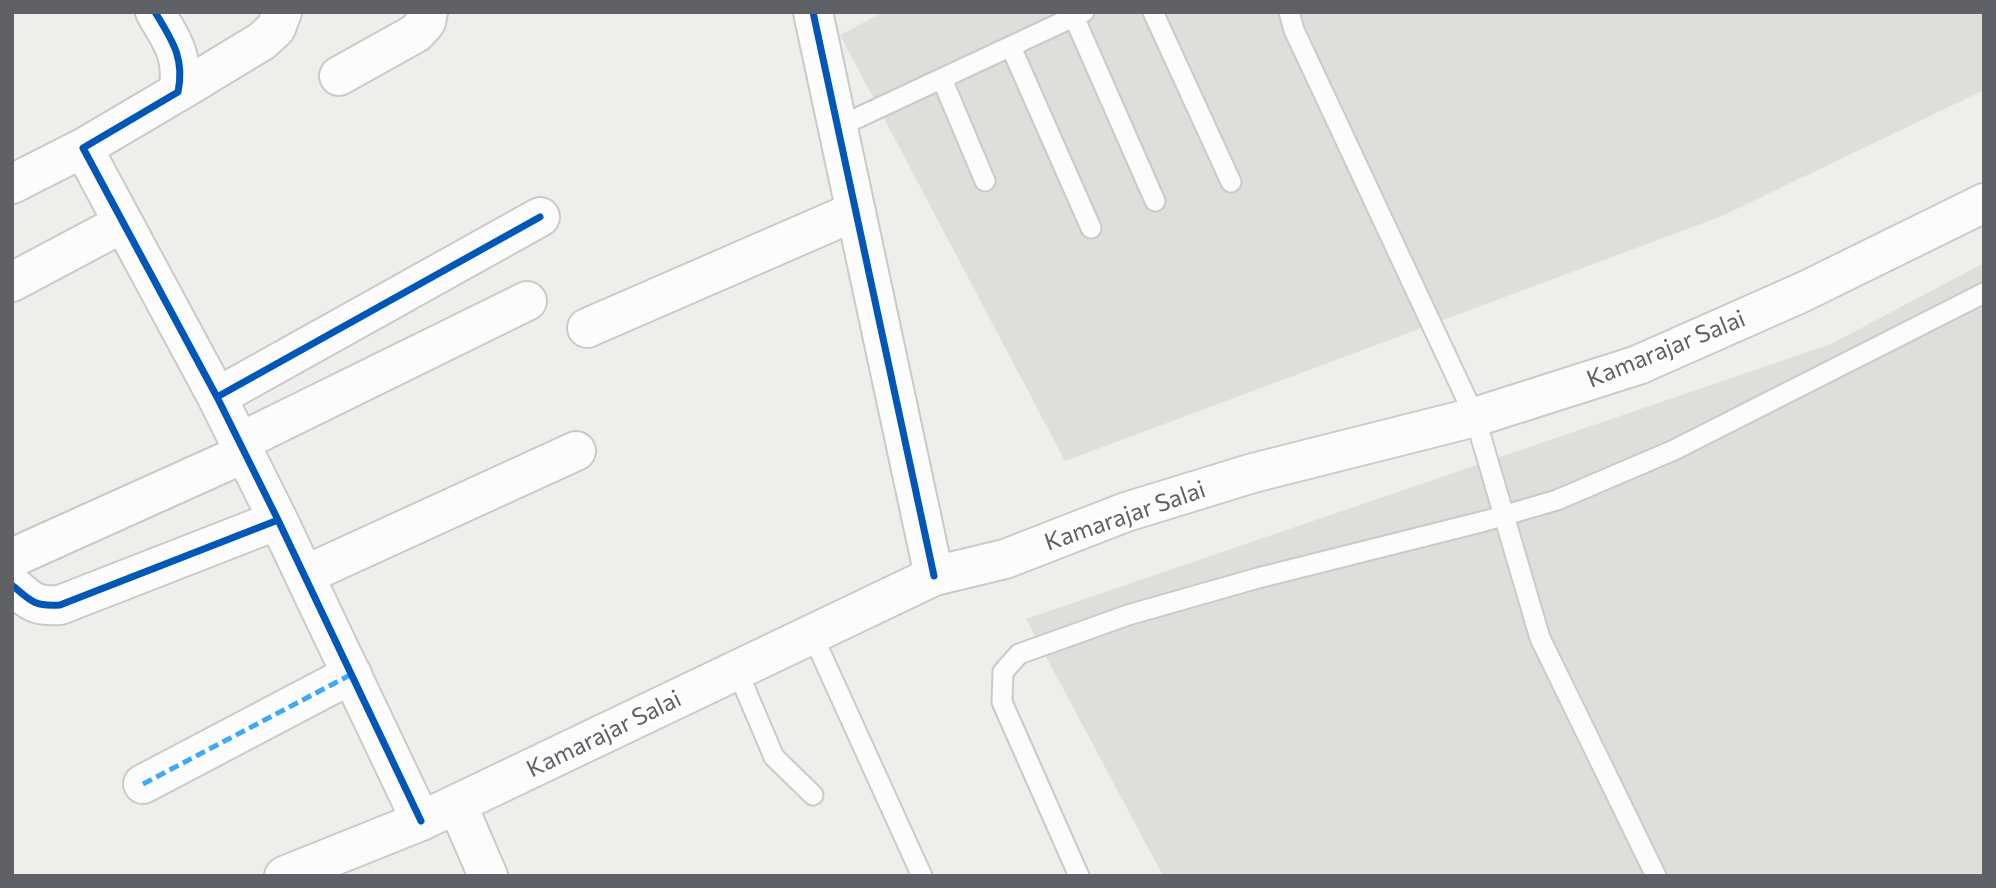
<!DOCTYPE html>
<html>
<head>
<meta charset="utf-8">
<style>
	body { margin:0 }
	#map { position:relative; width:1996px; height:888px; overflow:hidden; background:#eeeeea; font-family:Commissioner,sans-serif }
	canvas { display:block }
	.frame { position:absolute; inset:0; border:14px solid #5f6167; pointer-events:none }
</style>
</head>
<body>
<div id="map">
<canvas width="1996" height="888"></canvas>
<div class="frame"></div>
</div>
<script>
const context = document.querySelector('canvas').getContext('2d');
context.lineJoin = 'round';
function fillPath(path, color) { context.fillStyle = color; context.fill(path, 'evenodd'); }
function stroke(path, color, width, dash) { context.strokeStyle = color; context.lineWidth = width; context.lineCap = dash ? 'butt' : 'round'; context.setLineDash(dash || []); context.stroke(path); }
function write(font, color, halo, rows, align = 'center') {
  context.font = font + ' Commissioner,sans-serif'; context.lineWidth = 5; context.setLineDash([]); context.textBaseline = 'middle'; context.strokeStyle = halo; context.fillStyle = color; for (const [text, x, y, turn = 0] of rows) {
    context.save(); context.translate(x, y); context.rotate((+turn || 0) * Math.PI / 180); context.textAlign = isNaN(turn) ? turn : align; if (halo) context.strokeText(text, 0, 0); context.fillText(text, 0, 0); context.restore();
  }
}
fillPath(new Path2D(`
	M884,12H1984V90L1722,216L1065,461L840,35Z
	M1984,263V876H1163L1026,619L1831,344Z`), '#dededa');
const service = new Path2D(`
	M1153,12L1231,182
	M1289,12L1294,30L1475,417L1540,638L1656,876
	M1074,17L1155,201
	M1011,47L1091,228
	M942,79L985,181
	M838,127L1084,12
	M812,634L922,876
	M737,670L774,757L813,795
	M1079,876L1002,702L1003,672L1019,654L1128,615L1258,578L1485,521L1557,500L1674,450L1984,293`);
const minor = new Path2D(`
	M813,12L934,576
	M339,76L416,33L426,22L428,12
	M178,92L262,41L276,28L282,12
	M12,184L83,148
	M12,282L123,223
	M587,328L856,211
	M217,397L540,217
	M240,442L527,301
	M278,520L421,821
	M12,558L245,453
	M305,575L576,451
	M12,585C30,601 35,607 60,605L278,520L217,397L83,148L178,92C185,58 172,40 155,12
	M143,784L352,674
	M457,804L488,876`);
const secondary = new Path2D(`
	M284,876L421,821L934,576L1005,559L1126,512L1253,473L1475,417L1638,365L1803,292L1984,203`);
stroke(service, '#cacaca', 23);
stroke(minor, '#cacaca', 42);
stroke(secondary, '#cbcbcc', 42);
stroke(service, '#fcfcfc', 19);
stroke(minor, '#fcfcfc', 38);
stroke(secondary, '#fcfcfc', 38);
stroke(new Path2D(`
	M143,784L352,674`), '#3fa9f5', 5, [10, 5]);
stroke(new Path2D(`
	M813,12L934,576
	M217,397L540,217
	M278,520L421,821
	M12,585C30,601 35,607 60,605L278,520L217,397L83,148L178,92C185,58 172,40 155,12`), '#0057b8', 7);
write('24px', '#5f6167', '#fff', [
	["Kamarajar Salai",1666,349,-22],
	["Kamarajar Salai",1125,516,-19],
	["Kamarajar Salai",604,734,-26]
]);
</script>
</body>
</html>
